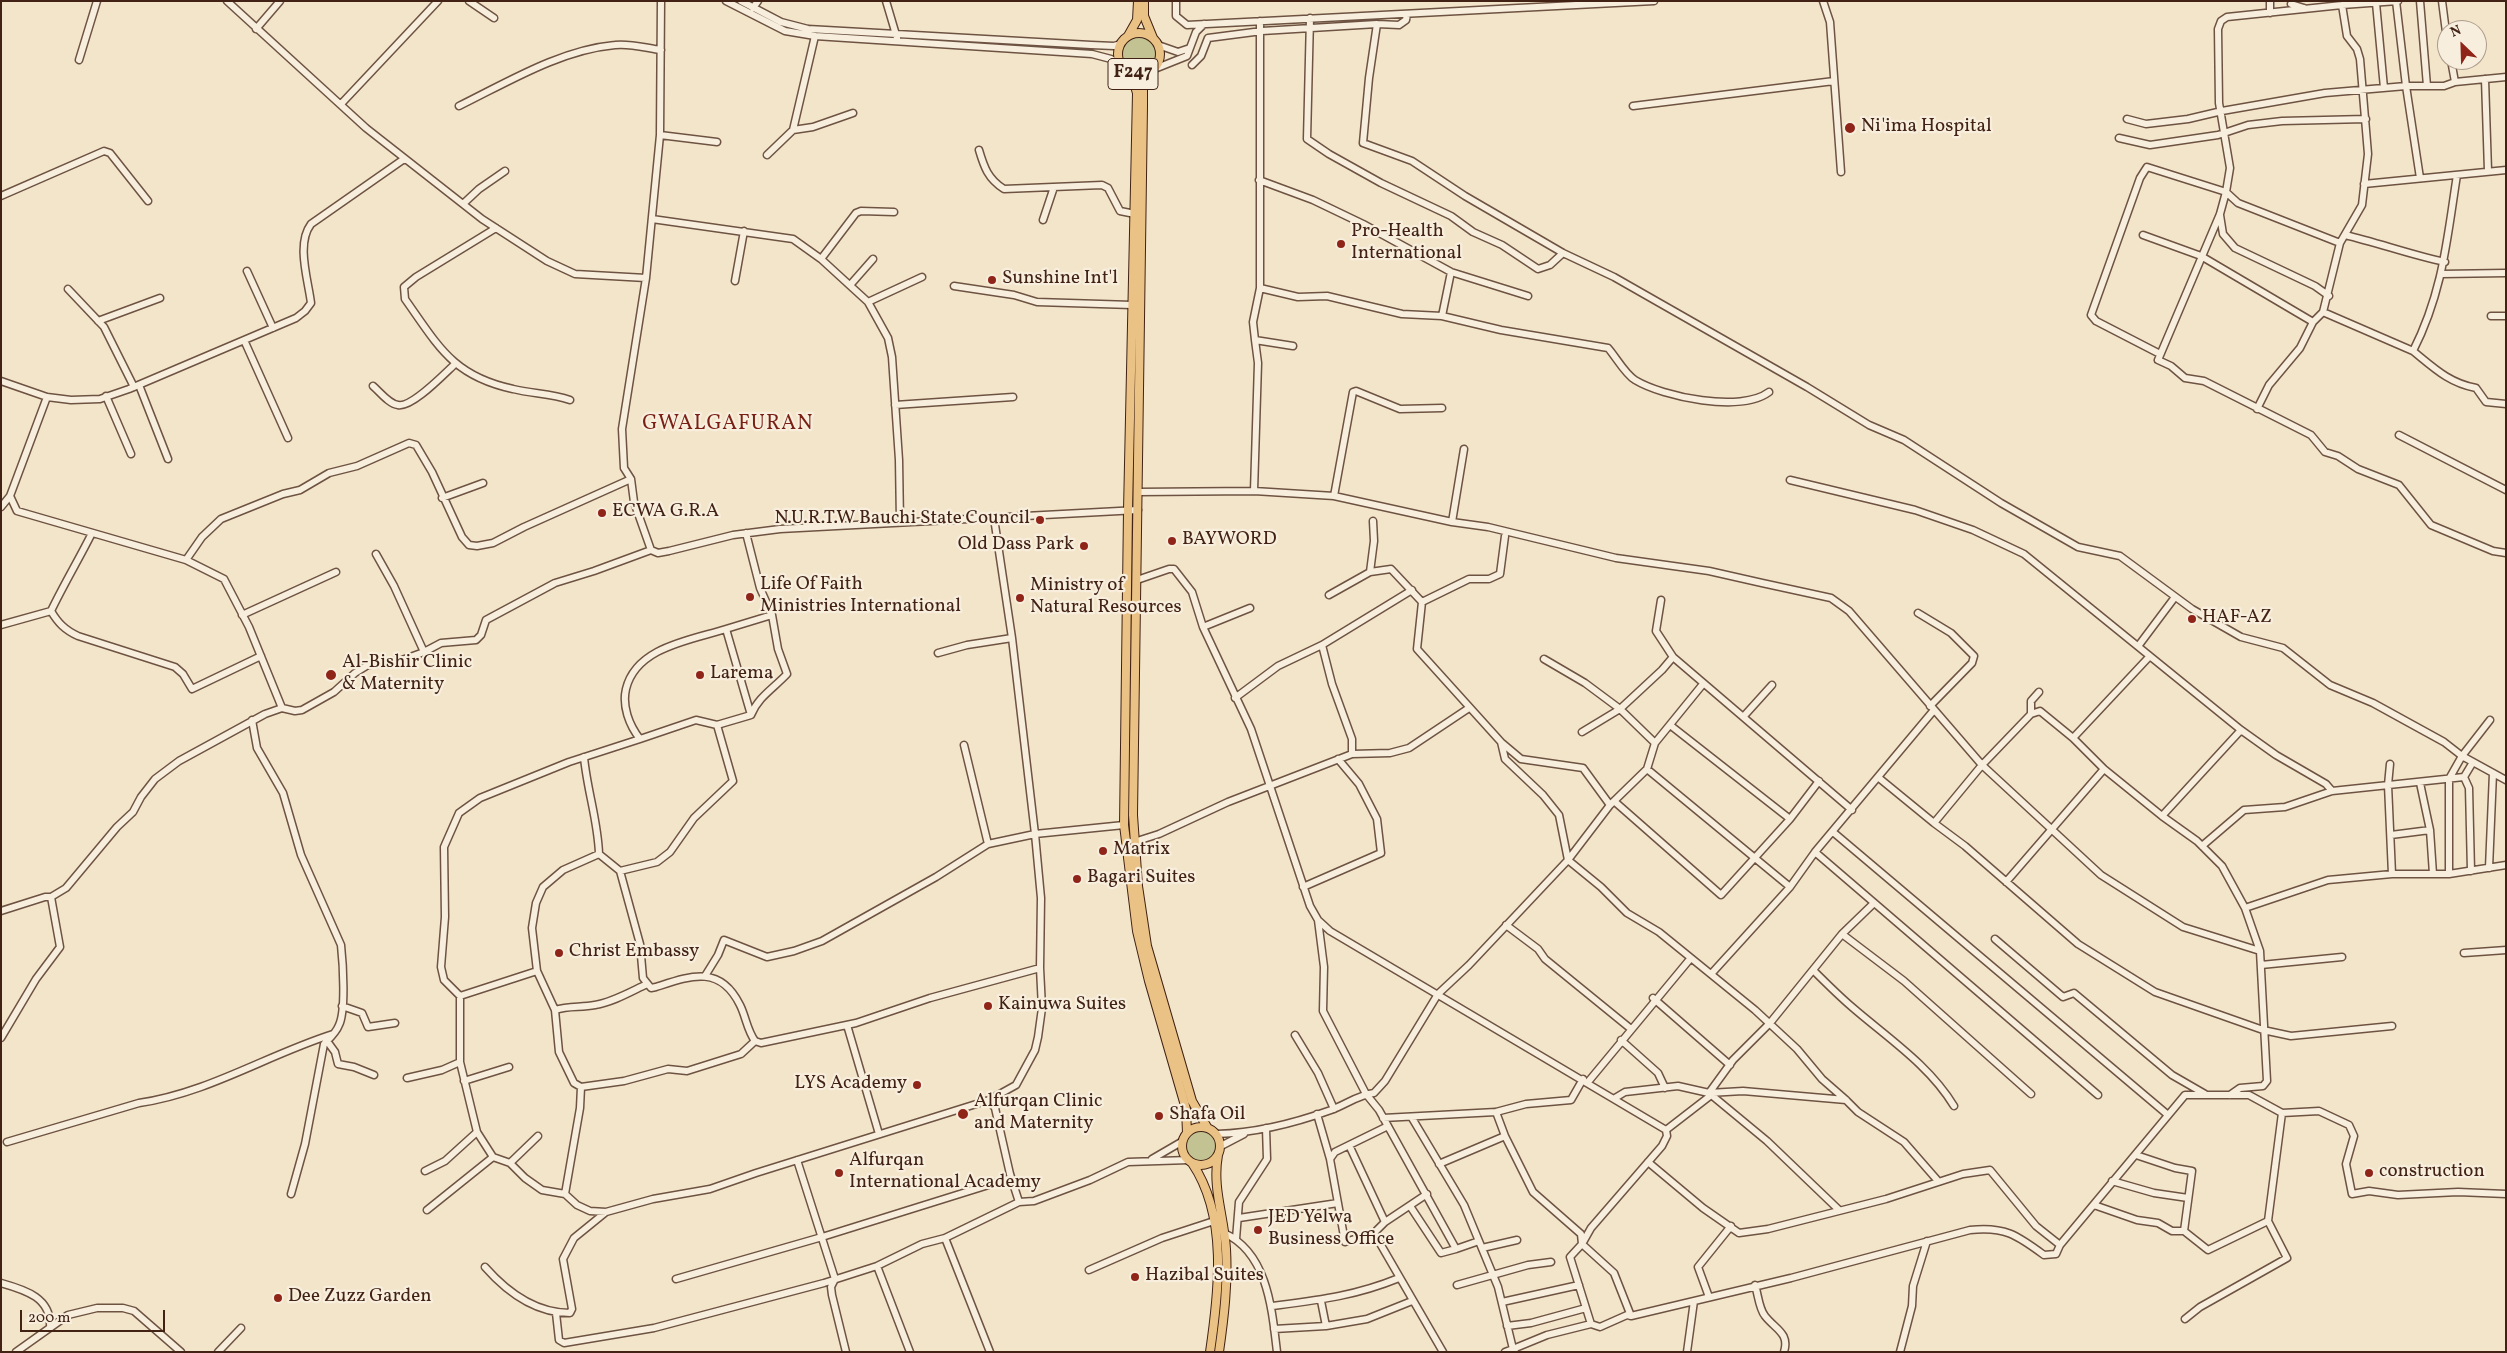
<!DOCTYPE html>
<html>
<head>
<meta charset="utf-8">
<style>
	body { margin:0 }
	#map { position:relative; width:2507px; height:1353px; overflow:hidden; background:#f3e5ca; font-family:Vollkorn,serif }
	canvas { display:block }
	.frame { position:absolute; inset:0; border:2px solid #412214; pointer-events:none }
	.north { position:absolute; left:2437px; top:20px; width:50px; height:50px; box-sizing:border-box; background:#f7eedd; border:1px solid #ae9c8d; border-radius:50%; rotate:336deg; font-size:14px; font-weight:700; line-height:20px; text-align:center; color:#412214 }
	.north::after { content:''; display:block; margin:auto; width:18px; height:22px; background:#8f2418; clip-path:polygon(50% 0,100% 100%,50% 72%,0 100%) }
	.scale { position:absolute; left:20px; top:1310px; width:145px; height:22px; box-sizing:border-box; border:2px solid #412214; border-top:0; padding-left:6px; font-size:15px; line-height:18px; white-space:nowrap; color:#412214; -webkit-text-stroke:4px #f7eedd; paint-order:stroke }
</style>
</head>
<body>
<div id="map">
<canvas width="2507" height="1353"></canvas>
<div class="frame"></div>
<div class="north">N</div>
<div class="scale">200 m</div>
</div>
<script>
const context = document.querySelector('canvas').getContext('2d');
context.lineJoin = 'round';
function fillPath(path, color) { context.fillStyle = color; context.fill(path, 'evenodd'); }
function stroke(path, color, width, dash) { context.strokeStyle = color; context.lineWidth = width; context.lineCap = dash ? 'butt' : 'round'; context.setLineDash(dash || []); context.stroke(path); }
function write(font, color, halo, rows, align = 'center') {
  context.font = font + ' Vollkorn,serif'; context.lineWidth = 4.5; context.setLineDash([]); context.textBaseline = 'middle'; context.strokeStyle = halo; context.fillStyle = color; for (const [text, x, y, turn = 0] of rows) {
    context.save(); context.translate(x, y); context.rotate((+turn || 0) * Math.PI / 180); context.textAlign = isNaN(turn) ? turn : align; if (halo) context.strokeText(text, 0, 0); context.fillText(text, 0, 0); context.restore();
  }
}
fillPath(new Path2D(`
	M1121 54a18 18 0 1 1 36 0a18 18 0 1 1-36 0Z
	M1184 1146a17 17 0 1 1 34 0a17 17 0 1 1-34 0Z`), '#c2c292');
const minor = new Path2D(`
	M227,1L366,128L482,219L547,261L575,274L646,278
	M469,1L494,18
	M661,1L660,135L646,278L622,429L624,468L631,479L634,502L651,550L658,553L669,551L733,535L780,529L1138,510
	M726,1L785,31L815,36L1092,54L1111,59L1123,68
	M741,1L781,22L808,29L1091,45L1114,46L1121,44
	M886,1L897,38
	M1176,1V16L1187,25L1654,1
	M1823,1L1830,22L1841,172
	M2398,1L2342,5L2227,17L2221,21L2218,29L2219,103L2230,168L2226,192L2220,214L2158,360L2171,366L2185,378L2204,381L2311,435L2325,452L2338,456L2358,469L2399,485L2431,525L2493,551L2506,553
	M2420,1L2427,86
	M2442,1L2447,40
	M2376,3L2384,88
	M2291,4L2304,8
	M753,8L758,1
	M2270,13V1
	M1407,14L1406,20L1399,25L1377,24L1369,78L1363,143L1412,161L1465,196L1563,253L1614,277L1807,387L1869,425L1904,440L2001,503L2078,547L2120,556L2192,609L2241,637L2283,648L2330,685L2373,703L2444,742L2462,756L2506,780
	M1310,18L1307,139L1329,154L1381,183L1451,216L1473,232L1502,245L1538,269L1550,265L1563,253
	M1260,21V288L1253,322L1255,340L1293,346
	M256,29L280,1
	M1158,45L1178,52L1190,48
	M79,60L97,1
	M1192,65L1201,56L1208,38L1262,31L1377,24
	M1152,70L1187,56L1196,32L1204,24
	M2485,79L2488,171
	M2455,82L2506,77
	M341,104L438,1
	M459,106C508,82 560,50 615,45C629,43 646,48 661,50
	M1633,106L1834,81
	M2127,119L2146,124L2188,119L2222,111L2325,93L2406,86L2396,1
	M793,130L813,127L853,113
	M660,135L717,142
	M2119,138L2150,145L2218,135L2248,125L2282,121L2366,119
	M979,150C984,167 988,179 1004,189L1102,185L1108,188L1120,211L1135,214
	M767,155L793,130L815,36
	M2457,175C2447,239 2443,292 2413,351C2434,368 2449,383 2476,388L2486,402L2506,404
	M2420,178L2406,86H2444L2455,82L2451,60
	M1259,180L1313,200L1363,224L1451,272L1528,296
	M2364,184L2506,170
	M1,196L104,151L110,153L148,201
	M463,204L479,189L505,171
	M2220,215L2223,234L2235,248L2315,286L2329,296
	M652,219L793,239L821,259L868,302L888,338L892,357L899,460L900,522
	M1043,220L1054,187
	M496,228L416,277L404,287L405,299C439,347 453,376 513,389C533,394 551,393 570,400
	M2143,235L2201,256L2313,322L2323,312L2340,243L2362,205L2368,154L2360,59L2357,49L2347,36L2342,5
	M2345,235C2379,243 2411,255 2445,262
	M821,259L856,213L861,211L894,212
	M247,271L273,328
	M2442,274L2506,273
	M735,281L744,231
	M851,284L873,259
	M954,286L1014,295L1037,302L1132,305
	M1260,288L1298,297L1327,296L1402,314L1442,316L1451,272
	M68,289L104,327L134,387
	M868,302L922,277
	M2323,312L2413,351
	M1442,316L1501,330L1608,348C1616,357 1625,374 1635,380C1663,397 1741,413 1769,392
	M2491,316H2506
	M98,321L160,298
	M244,340L288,438
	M2160,354L2096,321L2091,315L2140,178L2147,167L2226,192L2238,203L2340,243
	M1,381L47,397L71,400L100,399L129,389L296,318L305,311L311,303C308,279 296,244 311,224L404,159
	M139,385L168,459
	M373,386C380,392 389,404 398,405C412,408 444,374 455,364
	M106,396L131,454
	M895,405L1013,397
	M2257,409L2269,385L2300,348L2313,322
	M2399,435L2506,490
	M1790,480L1915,510L1973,530L2024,554L2241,730L2276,755L2326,784L2332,791
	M1254,491L1258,363L1255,340
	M1138,492L1254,491L1334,496L1353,392L1356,391L1400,409L1442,408
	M10,496L17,511L186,560L224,579L249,627L282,708
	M1334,496L1452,522L1488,527L1616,558L1709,571L1762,583L1831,598L1849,611L1982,765L2101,875L2183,927L2260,951L2267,1081L2263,1086L2240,1088L2230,1095
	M442,498L483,483
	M1,507L10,496L47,397
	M1373,521L1374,541L1370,572L1391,569L1422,602L1417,649L1501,742L1505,759L1543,795L1559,815L1568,860L1601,887L1627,913L1659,932L1755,1010L1797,1049L1822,1079L1846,1100L1858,1112L1904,1142L1938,1181
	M1452,522L1464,449
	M746,533L760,588L772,615L726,629L751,715L717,725L733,781L694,818L670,852L657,862L620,871L640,944L643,978L651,988L656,987C690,976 720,964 740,1005C746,1017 747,1030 755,1041L761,1043L856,1023L930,998L1040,968
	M376,554L394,586L424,652
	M186,560L202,537L221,519L283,494L300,490L329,473L357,466L409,443L416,445L432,472L462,537L469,545L477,546L493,543L524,527L631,479
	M1137,580L1169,569H1174L1192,592L1203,627L1251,729L1310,906L1318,920L1330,931L1666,1130L1667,1136L1662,1146L1591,1228L1582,1244L1570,1257L1591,1324L1547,1335L1513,1349L1515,1352
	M1329,595L1370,572
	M1422,602L1469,579H1489L1500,574L1505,536
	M51,611C58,623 65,630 78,636L175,667L183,674L192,689L261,656
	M51,611C64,584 79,559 92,533
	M1918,613L1951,633L1974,656L1972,663L1930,706
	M242,615L336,572
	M1,625L51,611
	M1203,627L1250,608
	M1322,645L1332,684L1352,739V754
	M2139,645L2175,597
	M938,653L967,645L1012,638
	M1673,657L1852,810
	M1235,698L1278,666L1322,645L1412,590
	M2031,714V701L2039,692
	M751,715C758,697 774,688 787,674L778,649L772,615
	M1744,716L1772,685
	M252,720L257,748L283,793L301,855L341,945C343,963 346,1011 339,1025C336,1033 330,1038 324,1044L305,1144L291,1194
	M717,725L696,720L640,739C629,725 622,706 626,689C636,647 691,640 726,629
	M1670,725L1790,819
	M1582,732L1620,709L1662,670L1673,657L1656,631L1661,600
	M2073,738L2149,657
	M1502,743L1521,759L1583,768L1610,805
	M1655,743L1703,684
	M964,745L988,844
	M584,757C587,790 598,821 599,854L620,871
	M2390,764L2388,785L2392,874
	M1647,769L1790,887
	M1879,778L1934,823
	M2420,783L2430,830L2433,874
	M1614,801L1721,895L1790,819L1819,781
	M2162,816L2241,730
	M1833,832L2168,1115
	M2391,835L2430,830
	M1134,842L1159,834L1228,802L1352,754L1390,753L1409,748L1469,708
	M2202,846L2244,810L2285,807L2332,791L2464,777
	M1815,852L2098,1095
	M599,854L563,870L543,887L536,903L532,928L537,971L555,1010L559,1052L574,1083L581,1087L624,1081L668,1069L687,1071L741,1054L755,1041
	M2489,868L2493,773
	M2471,871L2469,788L2464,777L2473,762
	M2449,874V779L2462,756L2490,720
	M2006,882L2104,769
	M1303,887L1381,853L1377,819L1359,784L1338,759
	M2245,908L2328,880L2392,874H2449L2506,865
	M1,911L45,897H51
	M1318,920L1324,967L1323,1011L1366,1094L1379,1110L1456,1249L1479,1241
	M1506,925L1538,949L1545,959L1631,1029
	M1842,934L1904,981L2031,1094
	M1995,939L2063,997L2074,993L2172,1075L2205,1094
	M2260,951L2245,908L2222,866L2197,841L2162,816L2104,769L2073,738L2040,711L2031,714L1982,765L1934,823L1965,846L2078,944L2155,992L2263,1030L2291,1036L2392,1026
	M2464,953L2506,950
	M2261,965L2342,957
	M1813,970C1826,983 1839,996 1852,1007C1889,1039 1929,1065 1954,1106
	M1712,973L1790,887L1815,852L1934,710
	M705,976L718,955L724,940L767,957L794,951L822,941L936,877L988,844L1035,834L1012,638L994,518
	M460,996L537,971
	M1653,998L1730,1065
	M342,1006L362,1013L368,1027L395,1023
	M555,1010C569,1005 581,1008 595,1005C613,1002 630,992 647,984
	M847,1025L879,1134
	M1295,1035L1318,1073L1334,1109
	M1,1038L36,979L60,947L51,897L66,888L117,827L133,812L141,797L155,779L179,761L265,714L282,708L295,711L302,710L334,692L355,673L368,665L402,660L424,652L441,643L476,640L481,635L486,620L555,583L594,571L651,550
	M1621,1040L1658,1073L1665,1088
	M327,1041L335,1052L338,1064L354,1067L374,1075
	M407,1078L442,1070L460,1062
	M464,1081L509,1067
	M1588,1082L1690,959
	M1615,1098L1625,1092L1678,1086L1709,1093L1743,1091L1846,1100
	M989,1100L995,1108L1010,1174L1019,1202
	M1496,1112L1505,1136L1533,1192L1581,1234L1582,1244L1614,1273L1631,1316L1791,1278L1970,1230C2004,1226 2017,1235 2044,1255L2056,1254L2060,1245L2185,1095H2249L2282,1113L2319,1111L2349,1125L2354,1136L2346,1164L2352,1194L2369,1191L2398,1195L2458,1192L2506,1194
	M1317,1114L1330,1159
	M1383,1118L1496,1112L1526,1104L1571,1100L1583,1079
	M1412,1118L1464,1205L1498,1287L1513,1349L1505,1352
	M1388,1126L1335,1152L1330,1159L1345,1242L1374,1233L1385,1222L1427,1194
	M1666,1130L1710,1096
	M1217,1134C1255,1133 1295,1123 1331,1110C1345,1105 1360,1094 1374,1093L1385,1081L1438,994L1469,965L1568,860L1610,805L1647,769L1655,743L1620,709L1585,683L1544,659
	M7,1142L139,1103C208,1093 267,1055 333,1034
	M1349,1145L1385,1222
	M1221,1146L1244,1134
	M1152,1159L1183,1141
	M797,1160L835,1279L831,1287L832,1295L846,1352
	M1648,1162L1703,1208L1739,1233L1768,1229L1886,1199L1963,1174L1990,1170L2036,1226L2060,1245
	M510,1163L538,1136
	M1439,1164L1505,1136
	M425,1171L445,1161L477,1132
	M2112,1181L2154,1193L2188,1198
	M565,1194L580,1108L581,1087
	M2094,1205L2137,1220L2158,1223L2172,1231H2184L2192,1171L2175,1168L2136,1155
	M1410,1206L1441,1253L1456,1249
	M427,1210L493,1157
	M1839,1210L1767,1141L1709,1093L1733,1060L1770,1023L1842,934L1873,904
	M606,1212L590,1211L577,1205L565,1194L542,1190L525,1178L510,1163L493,1157L477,1132L460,1062V996L444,980L441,967L445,917L444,847L459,813L480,798L569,762L640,739
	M1239,1218L1338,1203
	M2184,1231L2208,1250L2268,1221
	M1224,1233C1268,1253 1272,1310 1277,1352
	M1374,1233L1443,1352
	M945,1238L990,1352
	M1236,1239L1239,1202L1267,1159L1266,1128
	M1482,1248L1517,1240
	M877,1266L910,1352
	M485,1267C507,1292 536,1313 570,1313L572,1309L563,1259L574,1238L606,1212L653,1199L710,1189L756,1173L989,1100L1016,1085L1035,1050L1038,1037L1042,1008L1040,968L1041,898L1035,834L1124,825
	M1089,1270L1162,1238L1214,1221
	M676,1279L822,1237L1011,1178
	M1,1283C26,1290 52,1298 50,1328
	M1457,1285L1528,1265L1551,1262
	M1755,1285C1758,1294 1759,1309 1765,1316C1775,1329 1790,1333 1784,1352
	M1709,1297L1698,1267L1731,1226
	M1321,1301L1326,1326
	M1502,1302L1579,1285
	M1272,1306C1319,1300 1355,1296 1399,1278
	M556,1313L559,1340L564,1343L654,1328L824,1283L877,1266L922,1244L945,1238L1019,1202L1034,1201L1090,1180L1128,1162L1189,1160
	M2185,1319L2200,1307L2287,1258L2268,1221L2282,1113
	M1591,1324L1600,1327L1627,1315L1631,1316
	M1507,1326L1531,1323L1586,1308
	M1274,1329L1326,1326L1367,1319L1412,1301
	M16,1352L68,1315L97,1308H123L134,1311L181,1352
	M218,1352L241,1328
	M1687,1352L1694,1301
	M1900,1352L1912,1306L1913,1286L1927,1241`);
const major = new Path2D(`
	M1144,1V16L1153,38
	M1118 54a21 21 0 1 1 42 0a21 21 0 1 1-42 0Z
	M1128,36L1137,20L1138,1
	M1149,72L1143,88V106L1133,815L1138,886L1147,946L1192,1101L1207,1127
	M1131,73L1137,93L1128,510L1124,825L1137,931L1149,981L1186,1109L1187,1133
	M1182 1146a19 19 0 1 1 38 0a19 19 0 1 1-38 0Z
	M1218,1155C1212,1188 1224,1216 1226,1249C1228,1284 1224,1317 1219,1352
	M1192,1163C1228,1216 1219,1291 1210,1352`);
stroke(minor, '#6e5342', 9);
stroke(major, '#412214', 10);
stroke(minor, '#f7eedd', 6);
stroke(major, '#eac285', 8);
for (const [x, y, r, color] of [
	[1850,128,6,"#8f2418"],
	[1341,244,5,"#8f2418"],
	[992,280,5,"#8f2418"],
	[602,513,5,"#8f2418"],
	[1040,520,5,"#8f2418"],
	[1172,541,5,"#8f2418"],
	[1084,546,5,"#8f2418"],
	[750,597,5,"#8f2418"],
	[1020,598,5,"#8f2418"],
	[2192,619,5,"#8f2418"],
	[331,675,6,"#8f2418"],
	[700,675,5,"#8f2418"],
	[1103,851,5,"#8f2418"],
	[1077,879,5,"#8f2418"],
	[559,953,5,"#8f2418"],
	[988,1006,5,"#8f2418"],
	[917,1085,5,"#8f2418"],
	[963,1114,6,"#8f2418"],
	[1159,1116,5,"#8f2418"],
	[839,1173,5,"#8f2418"],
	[2369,1173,5,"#8f2418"],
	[1258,1230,5,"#8f2418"],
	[1135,1277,5,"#8f2418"],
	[278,1298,5,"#8f2418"]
]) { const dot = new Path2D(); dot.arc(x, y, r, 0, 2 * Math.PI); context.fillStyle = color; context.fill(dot); stroke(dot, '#f7eedd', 2); }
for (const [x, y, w] of [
	[1133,74,50]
]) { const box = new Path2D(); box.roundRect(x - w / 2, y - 15.5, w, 31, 4); context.fillStyle = '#f7eedd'; context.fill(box); stroke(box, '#412214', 1); }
write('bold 18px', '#412214', null, [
	["F247",1133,74]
]);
write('19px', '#412214', '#f7eedd', [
	["Ni'ima Hospital",1861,128],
	["Pro-Health",1351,233],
	["International",1351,255],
	["Sunshine Int'l",1002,280],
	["ECWA G.R.A",612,513],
	["N.U.R.T.W Bauchi State Council",1030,520,"right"],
	["BAYWORD",1182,541],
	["Old Dass Park",1074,546,"right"],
	["Life Of Faith",760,586],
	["Ministries International",760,608],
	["Ministry of",1030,587],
	["Natural Resources",1030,609],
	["HAF-AZ",2202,619],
	["Al-Bishir Clinic",342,664],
	["& Maternity",342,686],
	["Larema",710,675],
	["Matrix",1113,851],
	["Bagari Suites",1087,879],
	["Christ Embassy",569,953],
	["Kainuwa Suites",998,1006],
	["LYS Academy",907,1085,"right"],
	["Alfurqan Clinic",974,1103],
	["and Maternity",974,1125],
	["Shafa Oil",1169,1116],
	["Alfurqan",849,1162],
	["International Academy",849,1184],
	["construction",2379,1173],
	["JED Yelwa",1268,1219],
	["Business Office",1268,1241],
	["Hazibal Suites",1145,1277],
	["Dee Zuzz Garden",288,1298]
], 'left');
context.letterSpacing = '1px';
write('21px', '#7a1f14', '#f7eedd', [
	["GWALGAFURAN",728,425]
]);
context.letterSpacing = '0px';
</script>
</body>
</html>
